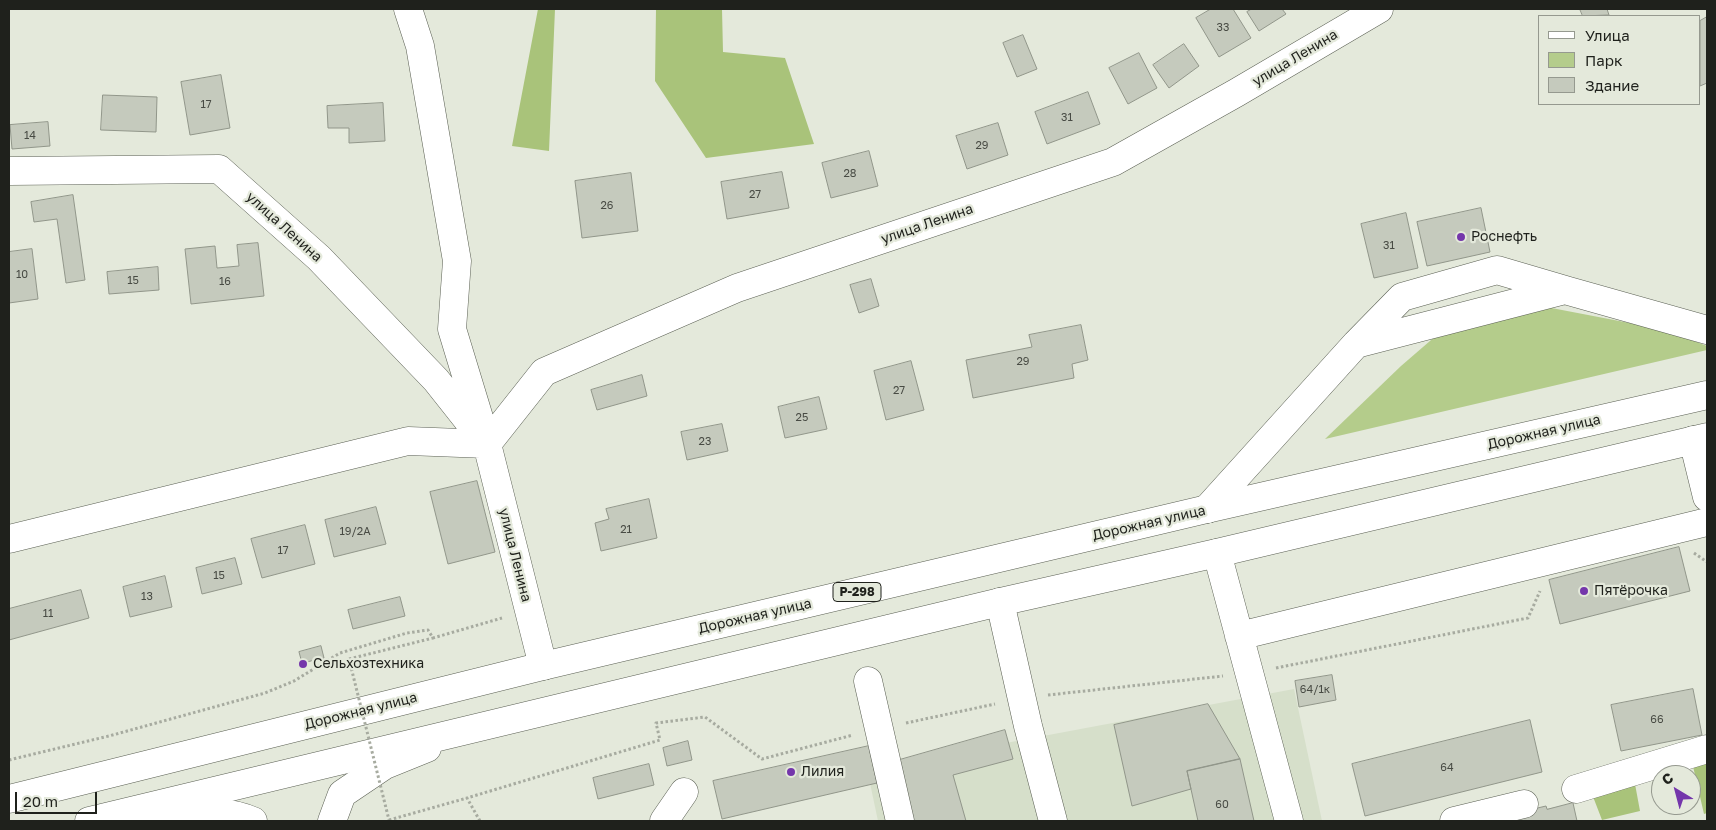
<!DOCTYPE html>
<html>
<head>
<meta charset="utf-8">
<style>
	body { margin:0 }
	#map { position:relative; width:1716px; height:830px; overflow:hidden; background:#e4e9db; font-family:"Golos Text",sans-serif }
	canvas { display:block }
	.frame { position:absolute; inset:0; border:10px solid #1f211c; pointer-events:none }
	.legend { position:absolute; left:1538px; top:15px; width:162px; height:90px; box-sizing:border-box; background:#e4e9db; border:1px solid #95998f; margin:0; padding:6px 9px; list-style:none; font-size:15px; color:#1f211c }
	.legend li { display:flex; align-items:center; gap:10px; height:25px }
	.legend b { width:25px; border:1px solid #95998f }
	.north { position:absolute; left:1651px; top:765px; width:50px; height:50px; box-sizing:border-box; background:#e4e9db; border:1px solid #95998f; border-radius:50%; rotate:323deg; font-size:14px; font-weight:700; line-height:20px; text-align:center; color:#1f211c }
	.north::after { content:''; display:block; margin:auto; width:18px; height:22px; background:#7436ab; clip-path:polygon(50% 0,100% 100%,50% 72%,0 100%) }
	.scale { position:absolute; left:15px; top:792px; width:82px; height:22px; box-sizing:border-box; border:2px solid #1f211c; border-top:0; padding-left:6px; font-size:15px; line-height:18px; white-space:nowrap; color:#1f211c; -webkit-text-stroke:4px #e4e9db; paint-order:stroke }
</style>
</head>
<body>
<div id="map">
<canvas width="1716" height="830"></canvas>
<div class="frame"></div>
<ul class="legend">
<li><b style="height:6px;background:#fff"></b>Улица</li>
<li><b style="height:14px;background:#b4cc8b"></b>Парк</li>
<li><b style="height:14px;background:#c5cabd"></b>Здание</li>
</ul>
<div class="north">С</div>
<div class="scale">20 m</div>
</div>
<script>
const context = document.querySelector('canvas').getContext('2d');
context.lineJoin = 'round';
function fillPath(path, color) { context.fillStyle = color; context.fill(path, 'evenodd'); }
function stroke(path, color, width, dash) { context.strokeStyle = color; context.lineWidth = width; context.lineCap = dash ? 'butt' : 'round'; context.setLineDash(dash || []); context.stroke(path); }
function write(font, color, halo, rows, align = 'center') {
  context.font = font + ' "Golos Text",sans-serif'; context.lineWidth = 4.5; context.setLineDash([]); context.textBaseline = 'middle'; context.strokeStyle = halo; context.fillStyle = color; for (const [text, x, y, turn = 0] of rows) {
    context.save(); context.translate(x, y); context.rotate((+turn || 0) * Math.PI / 180); context.textAlign = isNaN(turn) ? turn : align; if (halo) context.strokeText(text, 0, 0); context.fillText(text, 0, 0); context.restore();
  }
}
fillPath(new Path2D(`
	M1294,689L1322,821H878L867,769Z`), '#d6dfca');
fillPath(new Path2D(`
	M1536,305L1666,330L1707,346V350L1325,439L1401,366L1445,328Z`), '#b4cc8b');
fillPath(new Path2D(`
	M538,9H555L549,151L512,146Z
	M656,9H722L723,52L785,58L814,144L706,158L655,81Z
	M1707,759V813L1704,814L1692,762Z
	M1635,784L1640,811L1602,820L1592,794Z`), '#a9c37a');
const building = new Path2D(`
	M1211,9H1233L1251,38L1219,57L1196,18Z
	M1252,9H1282L1286,14L1259,31L1247,12Z
	M1580,9H1607L1609,15L1583,16Z
	M1707,17V83L1700,86V21Z
	M1023,35L1037,69L1017,77L1003,43Z
	M1184,44L1199,66L1169,88L1153,65Z
	M1139,53L1157,88L1128,104L1109,68Z
	M221,75L230,128L190,135L181,82Z
	M1088,92L1100,124L1047,144L1035,112Z
	M103,95L157,97L156,132L101,130Z
	M383,103L385,141L349,143V128H328L327,106Z
	M48,122L50,146L12,149L10,125Z
	M998,123L1008,155L967,169L956,136Z
	M869,151L878,186L831,198L822,163Z
	M782,172L789,208L727,219L721,182Z
	M631,173L638,231L582,238L575,181Z
	M73,195L85,280L66,283L57,219L34,222L31,202Z
	M1481,208L1490,252L1427,266L1417,222Z
	M1406,213L1418,268L1374,278L1361,224Z
	M258,243L264,296L191,304L185,249L215,246L217,268L239,266L237,245Z
	M32,249L38,299L9,303V252Z
	M158,267L159,290L109,294L107,272Z
	M871,279L879,306L859,313L850,285Z
	M1081,325L1088,360L1072,364L1074,378L973,398L966,360L1032,347L1029,335Z
	M911,361L924,410L886,420L874,371Z
	M642,375L647,396L597,410L591,390Z
	M819,397L827,429L785,438L778,407Z
	M722,424L728,451L687,460L681,432Z
	M477,481L495,552L448,564L430,492Z
	M649,499L657,538L601,551L595,523L609,519L606,509Z
	M376,507L386,544L334,557L325,520Z
	M305,525L315,564L262,578L251,539Z
	M1679,547L1690,591L1560,624L1549,580Z
	M235,558L242,584L202,594L196,568Z
	M165,576L172,607L130,617L123,587Z
	M81,590L89,618L9,640V609Z
	M400,597L405,616L353,629L348,610Z
	M321,646L324,658L302,663L299,652Z
	M1332,675L1336,700L1299,707L1295,681Z
	M1693,689L1702,735L1621,751L1611,705Z
	M1208,704L1240,759L1187,771L1191,789L1132,806L1114,725Z
	M1530,720L1542,772L1365,816L1352,764Z
	M1005,730L1013,759L953,775L966,821H913L896,761Z
	M688,741L692,760L667,766L663,748Z
	M869,746L877,783L722,819L713,781Z
	M1240,759L1254,821H1198L1187,771Z
	M649,764L654,785L598,799L593,778Z
	M1573,803L1577,821H1509L1508,815L1546,806L1547,809Z`);
fillPath(building, '#c5cabd');
stroke(building, '#91968a', 1);
const minor = new Path2D(`
	M408,9L420,46L457,261L452,329L487,444L543,666
	M9,171L219,169L319,258L436,380L478,433
	M1356,344L1402,297L1497,270L1565,290
	M1693,440L1707,497
	M487,444L544,372L737,288L1113,162L1236,93L1379,9
	M1207,509L1356,344L1565,290L1707,330
	M9,539L408,441L487,444
	M1217,553L1289,821
	M1000,602L1028,726L1053,821
	M1239,636L1707,522
	M868,681L900,821
	M1576,789L1707,749
	M664,821L684,792
	M1454,821L1524,804`);
const major = new Path2D(`
	M154,809C187,811 222,808 253,821
	M332,821L342,794L385,765L427,748`);
const highway = new Path2D(`
	M9,799L543,666L1207,509L1707,395
	M89,821L1000,602L1217,553L1707,437`);
stroke(minor, '#5c6155', 29);
stroke(major, '#5c6155', 29);
stroke(highway, '#5c6155', 29);
stroke(new Path2D(`
	M1694,553L1707,562
	M349,659L433,638
	M1276,668L1528,618L1540,591
	M1048,695L1223,676
	M906,723L995,704
	M9,760L109,736L265,693L294,681L340,653L407,633L428,630L433,638L502,618
	M389,820L467,798
	M480,821L467,798L660,740L656,723L705,717L762,759L853,735`), '#a7aba0', 3, [2.5, 2.5]);
stroke(minor, '#fff', 28);
stroke(major, '#fff', 28);
stroke(highway, '#fff', 28);
stroke(new Path2D(`
	M349,659L389,820`), '#a7aba0', 3, [2.5, 2.5]);
for (const [x, y, r, color] of [
	[1461,237,5,"#7436ab"],
	[1584,591,5,"#7436ab"],
	[303,664,5,"#7436ab"],
	[791,772,5,"#7436ab"]
]) { const dot = new Path2D(); dot.arc(x, y, r, 0, 2 * Math.PI); context.fillStyle = color; context.fill(dot); stroke(dot, '#e4e9db', 2); }
write('11px', '#484b44', null, [
	["33",1223,28],
	["17",206,105],
	["31",1067,118],
	["14",30,136],
	["29",982,146],
	["28",850,174],
	["27",755,195],
	["26",607,206],
	["31",1389,246],
	["10",22,275],
	["15",133,281],
	["16",225,282],
	["29",1023,362],
	["27",899,391],
	["25",802,418],
	["23",705,442],
	["21",626,530],
	["19/2А",355,532],
	["17",283,551],
	["15",219,576],
	["13",147,597],
	["11",48,614],
	["64/1к",1315,690],
	["66",1657,720],
	["64",1447,768],
	["60",1222,805]
]);
for (const [x, y, w] of [
	[857,592,48]
]) { const box = new Path2D(); box.roundRect(x - w / 2, y - 9.5, w, 19, 4); context.fillStyle = '#e4e9db'; context.fill(box); stroke(box, '#1f211c', 1); }
write('bold 12px', '#1f211c', null, [
	["Р-298",857,592]
]);
write('14px', '#1f211c', '#e4e9db', [
	["улица Ленина",1295,58,-31],
	["улица Ленина",927,224,-19],
	["улица Ленина",284,227,42],
	["Дорожная улица",1544,432,-13],
	["Дорожная улица",1149,523,-13],
	["улица Ленина",515,555,76],
	["Дорожная улица",755,616,-13],
	["Дорожная улица",361,711,-14]
]);
write('14px', '#1f211c', '#e4e9db', [
	["Роснефть",1471,237],
	["Пятёрочка",1594,591],
	["Сельхозтехника",313,664],
	["Лилия",801,772]
], 'left');
</script>
</body>
</html>
